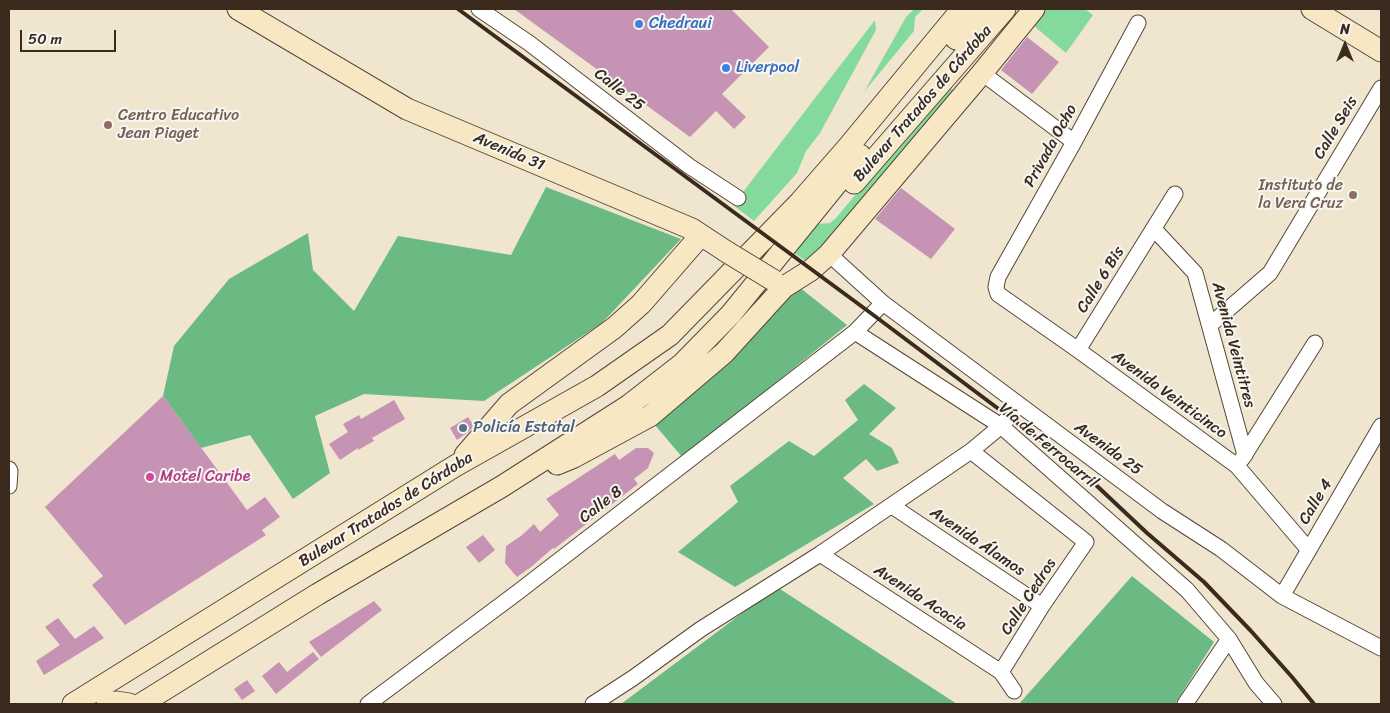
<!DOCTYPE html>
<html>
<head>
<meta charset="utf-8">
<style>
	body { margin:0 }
	#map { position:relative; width:1390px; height:713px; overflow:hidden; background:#f0e6cf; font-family:Sriracha,sans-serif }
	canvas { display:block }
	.frame { position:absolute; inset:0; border:10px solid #3b2a1e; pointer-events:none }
	.north { position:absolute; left:1320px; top:20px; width:50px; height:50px; -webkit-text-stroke:4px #f6f6f2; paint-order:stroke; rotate:0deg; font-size:14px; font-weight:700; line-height:20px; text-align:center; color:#3b2a1e }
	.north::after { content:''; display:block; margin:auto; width:18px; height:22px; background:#3b2a1e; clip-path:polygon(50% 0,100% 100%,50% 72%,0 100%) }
	.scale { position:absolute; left:20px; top:30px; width:96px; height:22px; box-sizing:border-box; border:2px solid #3b2a1e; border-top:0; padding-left:6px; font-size:15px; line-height:18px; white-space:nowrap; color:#3b2a1e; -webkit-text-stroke:4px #f6f6f2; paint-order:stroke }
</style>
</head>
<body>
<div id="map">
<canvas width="1390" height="713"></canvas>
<div class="frame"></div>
<div class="north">N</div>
<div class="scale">50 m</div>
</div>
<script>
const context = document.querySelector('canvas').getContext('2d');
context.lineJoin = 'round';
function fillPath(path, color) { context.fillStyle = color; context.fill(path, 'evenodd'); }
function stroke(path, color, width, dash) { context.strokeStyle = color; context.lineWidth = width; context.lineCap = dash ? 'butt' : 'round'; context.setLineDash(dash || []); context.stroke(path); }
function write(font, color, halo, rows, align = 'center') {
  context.font = font + ' Sriracha,sans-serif'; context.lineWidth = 4; context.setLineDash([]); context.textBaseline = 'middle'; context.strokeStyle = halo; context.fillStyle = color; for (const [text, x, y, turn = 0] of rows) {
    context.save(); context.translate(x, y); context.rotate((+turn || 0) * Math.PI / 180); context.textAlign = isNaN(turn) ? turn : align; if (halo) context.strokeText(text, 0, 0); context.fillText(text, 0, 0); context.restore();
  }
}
fillPath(new Path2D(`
	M914,9H923L915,17L914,31L864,92L906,17Z
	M1046,9H1085L1093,15L1066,53L1033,25Z
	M875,20L876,30L820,133L806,151L797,173L754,221L733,205Z
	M944,89H959L809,263L794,253L818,224L830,223L836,218Z`), '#84da9d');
fillPath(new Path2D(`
	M546,187L681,239L602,323L484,401L364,394L315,416L330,473L293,499L250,435L201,448L163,396L174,346L229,279L308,233L313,270L354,311L398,236L511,255Z
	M799,287L847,325L683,458L654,424L732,360Z
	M864,384L896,408L869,434L892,448L899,463L877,471L866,459L843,478L874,504L735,587L678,552L738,502L730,486L789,441L814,456L858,420L845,400Z
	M1132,576L1214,642L1175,704H1019Z
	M777,587L957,704H621Z`), '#6bba84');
fillPath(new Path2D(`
	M514,9H731L769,47L722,94L746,117L734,129L716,111L690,137Z
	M1027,37L1059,62L1032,94L1001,70Z
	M901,188L955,229L931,259L875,219Z
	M163,396L247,510L265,497L280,517L262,530L266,535L125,625L92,585L103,576L45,507Z
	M394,400L405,419L372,438L374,441L358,450V448L340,460L329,444L348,432L343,424L359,415L361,419Z
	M468,417L474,426L467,433L457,440L450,428Z
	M636,448H648L654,453L648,468L634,479L638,484L554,549L553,548L531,567L517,577L505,563L506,546L521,536L534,524L540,532L559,515L546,499L615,454L619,460Z
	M483,535L495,550L479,563L466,547Z
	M374,601L382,610L321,657L309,642Z
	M58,618L75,639L94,626L104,638L44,675L36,661L60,645L45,627Z
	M313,652L319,659L276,694L262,676L279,662L287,672Z
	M247,680L255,691L242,700L234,689Z`), '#c693b5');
const street = new Path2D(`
	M479,9L529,43L689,166L738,198
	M1138,23L1074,142L998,277L996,287L998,294L1078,350L1237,466L1308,549
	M982,73L1074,142
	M1154,229L1195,273L1245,455
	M829,254L883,303L1162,511L1221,549L1282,596L1381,648
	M1210,325L1270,273L1381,88
	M855,332L1001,426L1187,590L1229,639L1256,683L1274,704
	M1078,350L1175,194
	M971,451L1086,542L1042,606L1001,672
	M1242,459L1315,343
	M9,469L10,471L9,486
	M892,506L1042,606
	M820,554L1001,672L1014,691
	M1282,596L1381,426
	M368,704L518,592L855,332L883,303
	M593,704L633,678L701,629L820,554L971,451L1001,426L1019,405
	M1185,704L1229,639`);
const secondary = new Path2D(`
	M238,9L407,109L692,229L727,252
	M1312,9L1381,51
	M956,39L981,9
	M854,183L1005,9
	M465,455L509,404L614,328L641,304L701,235
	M557,464L574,457L650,416L724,353L784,287L811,270L829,254L982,73L1034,9
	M73,704L455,466L597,386L670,335L800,202L848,147L962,9
	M107,704L116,702L129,704
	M141,704L318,594L501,487L628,406L682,364L731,314L860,155`);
stroke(street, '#564639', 17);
stroke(secondary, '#564639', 23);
stroke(street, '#fff', 15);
stroke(secondary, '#f7e8c3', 21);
stroke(new Path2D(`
	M458,9L872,314L1080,470L1147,533L1204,582L1251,631L1292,677L1314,704`), '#3b2a1e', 4);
const secondaryBridge = new Path2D(`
	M727,252L773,280`);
stroke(secondaryBridge, '#564639', 23, []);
stroke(secondaryBridge, '#f7e8c3', 21);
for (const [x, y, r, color] of [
	[639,24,5,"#3f7fe0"],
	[726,68,5,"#3f7fe0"],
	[108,125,5,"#8d6e63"],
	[1353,195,5,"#8d6e63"],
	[463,428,5,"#5c6f8a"],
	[150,477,5,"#d1479c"]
]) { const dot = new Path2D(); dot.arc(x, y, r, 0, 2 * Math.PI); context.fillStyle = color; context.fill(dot); stroke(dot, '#f6f6f2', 2); }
write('16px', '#366cbe', '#f6f6f2', [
	["Chedraui",649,24],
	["Liverpool",736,68]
], 'left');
write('16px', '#3b2a1e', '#f6f6f2', [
	["Calle 25",619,90,38],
	["Bulevar Tratados de Córdoba",923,104,-49],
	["Calle Seis",1336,128,-59],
	["Privada Ocho",1051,146,-61],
	["Avenida 31",509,152,23],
	["Calle 6 Bis",1101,280,-58],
	["Avenida Veintitres",1233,345,75],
	["Avenida Veinticinco",1169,395,36],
	["Vía de Ferrocarril",1048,446,40],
	["Avenida 25",1108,449,36],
	["Calle 4",1316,502,-59],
	["Calle 8",601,505,-38],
	["Bulevar Tratados de Córdoba",386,510,-32],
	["Avenida Álamos",977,542,34],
	["Calle Cedros",1029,597,-57],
	["Avenida Acacia",920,598,33]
]);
write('16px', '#785e54', '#f6f6f2', [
	["Centro Educativo",118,116],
	["Jean Piaget",118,134],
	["Instituto de",1343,186,"right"],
	["la Vera Cruz",1343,204,"right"]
], 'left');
write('16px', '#4e5e75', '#f6f6f2', [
	["Policía Estatal",473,428]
], 'left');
write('16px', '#b23c85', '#f6f6f2', [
	["Motel Caribe",160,477]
], 'left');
</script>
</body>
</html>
